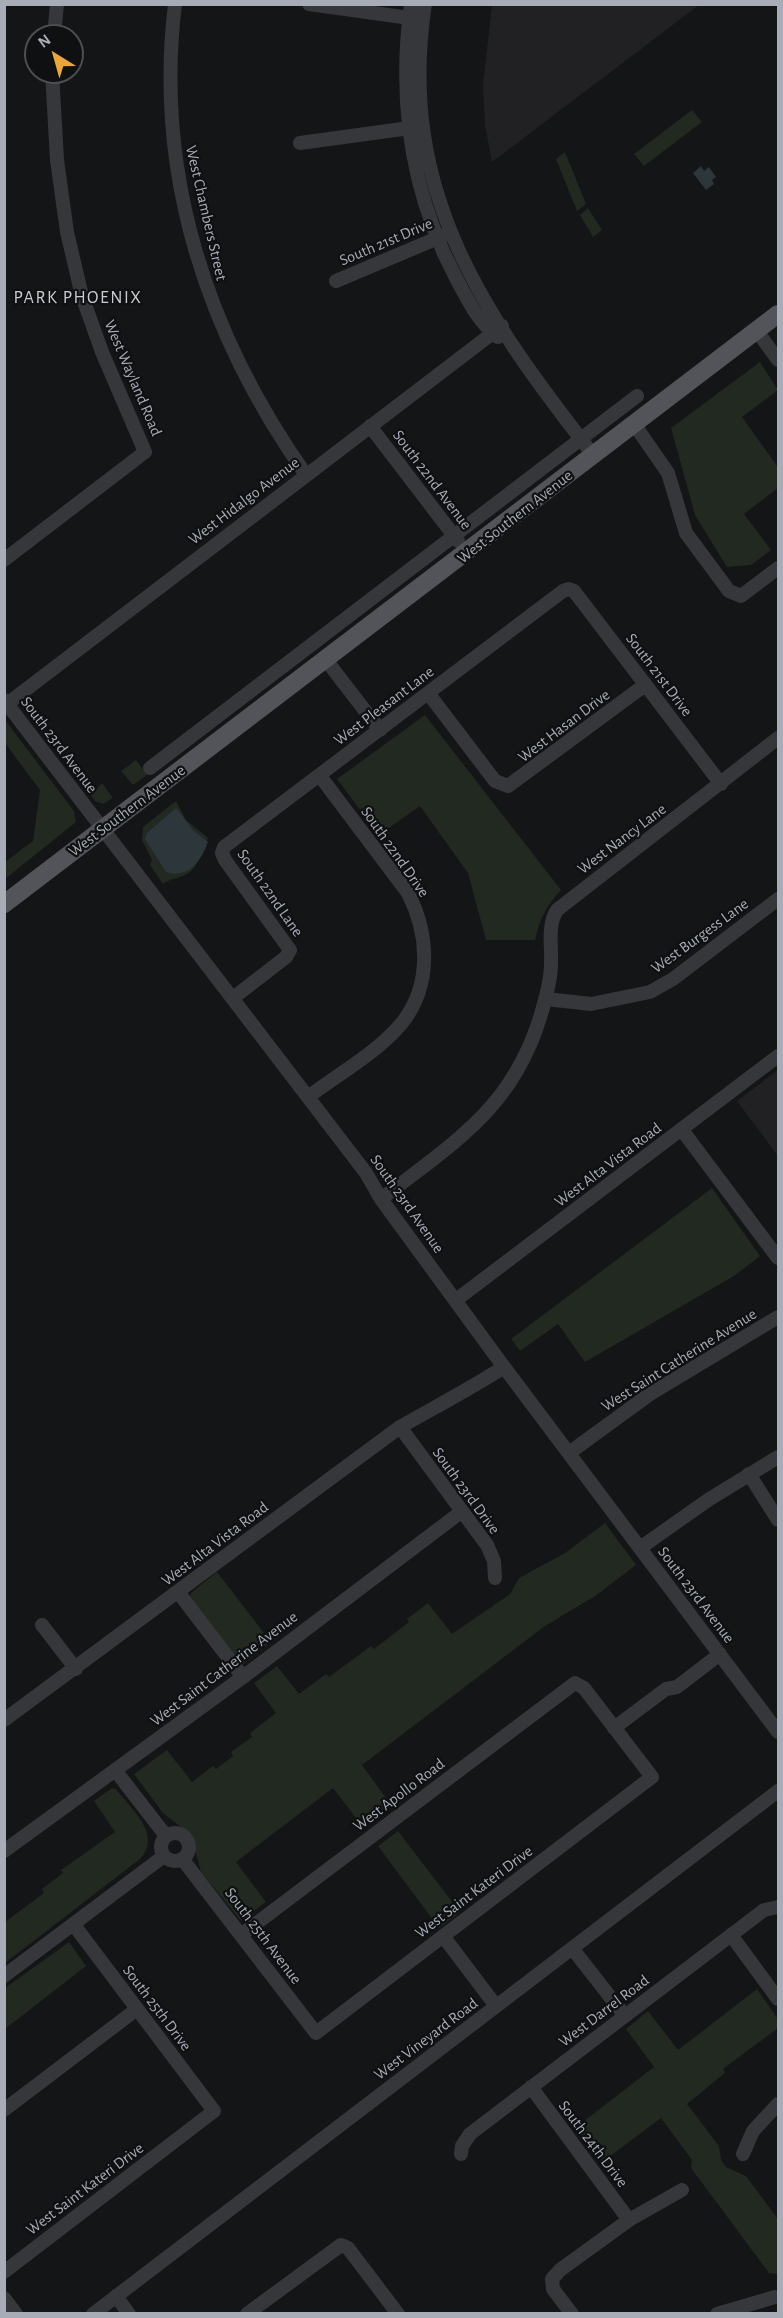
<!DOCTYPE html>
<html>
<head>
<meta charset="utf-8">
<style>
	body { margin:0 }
	#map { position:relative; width:783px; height:2318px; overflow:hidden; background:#141516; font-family:"Alegreya Sans",sans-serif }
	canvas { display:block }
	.frame { position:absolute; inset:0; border:6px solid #a7acb6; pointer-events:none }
	.north { position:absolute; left:24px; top:24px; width:60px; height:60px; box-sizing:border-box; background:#0f1011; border:2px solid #4c4e53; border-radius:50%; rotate:323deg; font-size:16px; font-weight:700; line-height:24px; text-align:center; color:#a7acb6 }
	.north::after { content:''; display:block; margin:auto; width:21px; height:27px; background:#eaa638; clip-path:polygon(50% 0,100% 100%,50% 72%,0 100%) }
</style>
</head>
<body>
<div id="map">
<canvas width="783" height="2318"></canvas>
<div class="frame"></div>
<div class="north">N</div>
</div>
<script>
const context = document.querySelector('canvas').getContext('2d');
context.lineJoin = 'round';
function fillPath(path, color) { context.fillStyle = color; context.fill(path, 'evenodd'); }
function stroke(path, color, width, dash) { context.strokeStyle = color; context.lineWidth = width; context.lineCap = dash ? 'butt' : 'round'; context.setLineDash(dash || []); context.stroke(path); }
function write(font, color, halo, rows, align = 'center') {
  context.font = font + ' "Alegreya Sans",sans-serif'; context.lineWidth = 4.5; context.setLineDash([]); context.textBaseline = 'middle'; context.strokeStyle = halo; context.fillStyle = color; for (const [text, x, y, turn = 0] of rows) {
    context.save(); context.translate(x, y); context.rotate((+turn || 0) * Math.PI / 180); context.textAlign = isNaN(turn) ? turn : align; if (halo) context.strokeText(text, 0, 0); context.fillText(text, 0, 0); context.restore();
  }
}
fillPath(new Path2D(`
	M492,5V4L699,5L492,162L485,125L483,85Z
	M778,1070V1156L737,1101Z`), '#212123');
fillPath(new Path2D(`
	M692,110L702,122L644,166L634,154Z
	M565,152L586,204L577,211L556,159Z
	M588,208L602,230L593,237L580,215Z
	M760,362L778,390L742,417L778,467V488L744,514L771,550L751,565L727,567L695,515L671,428Z
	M425,715L561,890C546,906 540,919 535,940H486L468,873L420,806L379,835L337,779Z
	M5,720L74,811L76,822L5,879V862L33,841L40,790L5,743Z
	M136,760L147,775L133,785L121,771Z
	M102,783L113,798L103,804L95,801L91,795Z
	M176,801L186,820L208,838C203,850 198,869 185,875C177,879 171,878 163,884L150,865L152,860L142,840L143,827Z
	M712,1188L760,1256L734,1276L585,1362L558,1324L520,1351L511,1339Z
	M605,1523L636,1565L595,1596L545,1626L362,1765L392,1806L363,1827L333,1788L236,1862L266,1902L241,1921L201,1872L191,1835L163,1813L134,1774L167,1750L192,1782L213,1766L216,1769L233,1756L231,1752L252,1737L250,1733L276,1713L254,1683L277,1666L299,1694L326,1674L329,1677L371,1646L374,1649L409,1622L407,1619L428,1603L452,1634L510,1594L519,1578L565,1553Z
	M217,1572L271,1642L241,1666L190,1598L191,1593Z
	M112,1788L116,1789C131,1809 163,1835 140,1859L5,1963V1922L44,1893L42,1889L63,1873L61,1870L115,1832L94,1801Z
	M398,1831L460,1912L439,1928L378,1846Z
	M69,1942L86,1966L5,2029V1988Z
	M757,1989L778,2019V2028L723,2069L725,2073L687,2104L719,2146L721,2160L726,2167L746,2176L778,2219V2274L769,2273L691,2168L692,2160L661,2118L601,2163L575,2128L654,2067L626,2029L648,2011L678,2050Z`), '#212921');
fillPath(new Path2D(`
	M701,166L704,171L709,167L716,177L712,180L714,184L706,190L693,173Z
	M176,808L193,830L208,842C201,861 189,879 166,872L145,839L147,833Z`), '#2d363b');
stroke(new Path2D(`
	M175,4C154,176 208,336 306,475
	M309,4L417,19
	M411,4C398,100 411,193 456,278C467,299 479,323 498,337
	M425,4C396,192 485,316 594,456
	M54,36L57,4
	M300,143L417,127
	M336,281L445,235
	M757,331L778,360
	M634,424L668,473L686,533L729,591L741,596L778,568
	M370,426L458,541
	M4,560L145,452L102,352L82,296L67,232L57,160L52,72
	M326,660L380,730
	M428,693L495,781L508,786L645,685
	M4,700L366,1173L381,1199L498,1359L778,1732
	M7,704L502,326
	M150,768L637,396
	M233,998L286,957L290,950L225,860L222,853L224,847L563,591L569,589L574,591L721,784
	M546,999L591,1004L650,992L673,979L778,899
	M308,1097C338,1074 377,1053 402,1023C432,985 429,934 408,893L320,776
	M682,1130L778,1258
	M381,1199C460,1138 519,1104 545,1000C548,989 551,975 551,964C552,947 547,925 557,910L778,738
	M456,1300L778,1056
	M400,1427L487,1545L494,1561L495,1578
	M569,1453L650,1394L778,1317
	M749,1474L778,1520
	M640,1548L708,1500L778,1457
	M178,1592L243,1677
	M42,1625L76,1669
	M4,1720L400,1427C435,1407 470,1389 504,1367
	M614,1728L666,1689L677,1687L720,1654
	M115,1770L166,1836
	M161 1847a14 14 0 1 1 28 0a14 14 0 1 1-28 0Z
	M4,1851L243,1677L461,1512
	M183,1860L316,2033L652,1777L584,1688L575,1683L241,1935
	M731,1935L778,1999
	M443,1936L496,2006
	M572,1948L625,2016
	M4,1976L164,1856
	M531,2087L629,2220
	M4,2110L137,2009
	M461,2154L462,2146L470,2134L764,1910L778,1907
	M743,2154L753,2131L778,2104
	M4,2272L214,2111L74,1925
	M116,2296L129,2314
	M4,2298L16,2314
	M93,2314L778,1791
	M247,2314L341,2245L348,2248L398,2314
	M572,2314L553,2289L552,2279L560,2270L629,2220L682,2190
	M717,2314L775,2297`), '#36373b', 14);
stroke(new Path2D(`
	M4,904L778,314`), '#52545a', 18);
write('16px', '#a7acb6', '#0f1011', [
	["West Chambers Street",206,213,77],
	["South 21st Drive",386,242,-23],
	["West Wayland Road",133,378,67],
	["South 22nd Avenue",432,480,53],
	["West Hidalgo Avenue",244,501,-37],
	["West Southern Avenue",515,517,-38],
	["South 21st Drive",659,675,53],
	["West Pleasant Lane",384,706,-37],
	["West Hasan Drive",564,726,-37],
	["South 23rd Avenue",59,745,53],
	["West Southern Avenue",127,811,-37],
	["West Nancy Lane",622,839,-37],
	["South 22nd Drive",395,852,55],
	["South 22nd Lane",270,893,55],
	["West Burgess Lane",700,936,-36],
	["West Alta Vista Road",608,1165,-37],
	["South 23rd Avenue",407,1204,55],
	["West Saint Catherine Avenue",679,1360,-32],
	["South 23rd Drive",466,1491,54],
	["West Alta Vista Road",215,1544,-37],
	["South 23rd Avenue",696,1595,53],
	["West Saint Catherine Avenue",224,1669,-37],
	["West Apollo Road",399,1795,-37],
	["West Saint Kateri Drive",474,1892,-37],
	["South 25th Avenue",263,1936,53],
	["South 25th Drive",157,2008,53],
	["West Darrel Road",604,2011,-37],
	["West Vineyard Road",426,2039,-37],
	["South 24th Drive",593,2144,53],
	["West Saint Kateri Drive",85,2189,-37]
]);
context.letterSpacing = '1.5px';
write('18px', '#c8cbd2', '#0f1011', [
	["PARK PHOENIX",78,298]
]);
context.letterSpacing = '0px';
</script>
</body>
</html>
